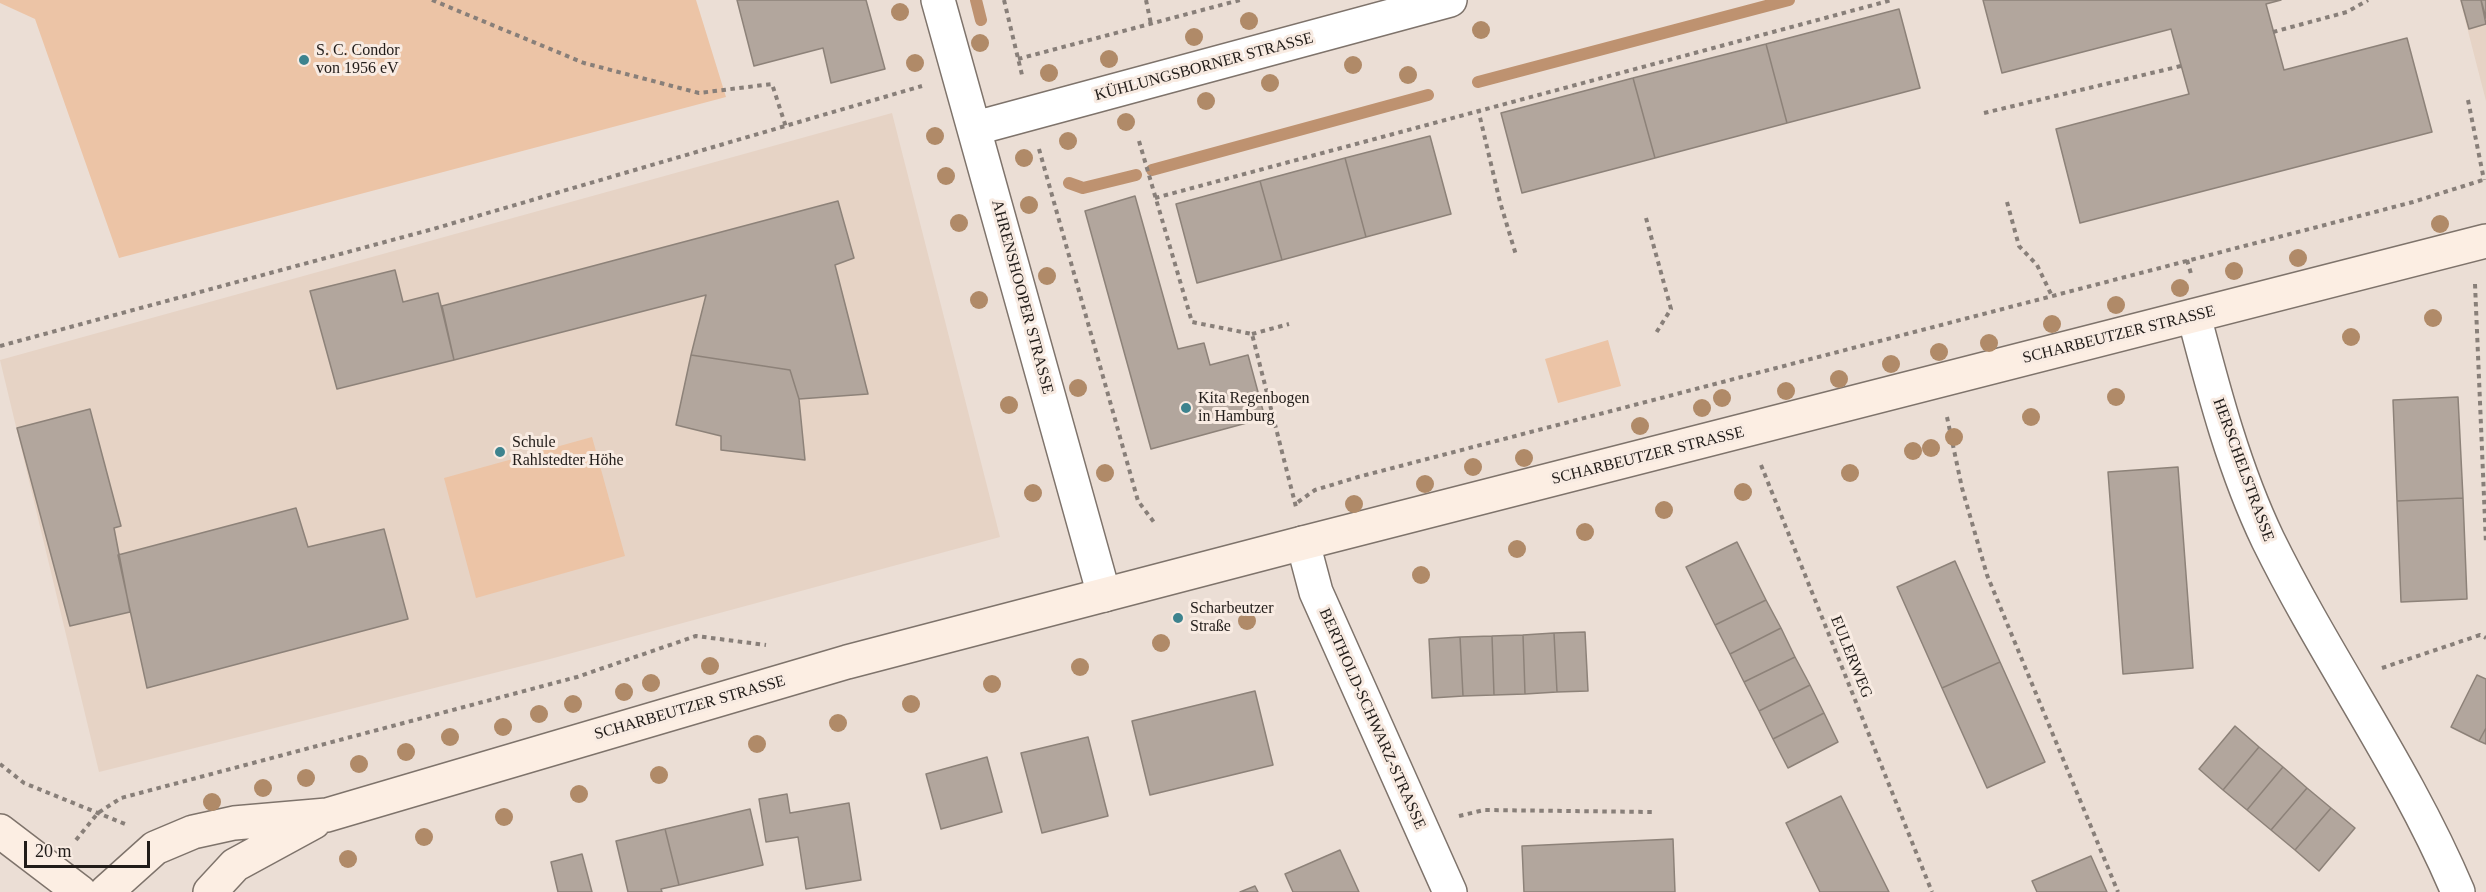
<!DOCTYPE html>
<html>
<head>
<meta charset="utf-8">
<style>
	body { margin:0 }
	#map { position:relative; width:2486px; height:892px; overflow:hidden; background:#ebded5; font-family:Georgia,serif }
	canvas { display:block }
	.scale { position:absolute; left:24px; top:841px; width:126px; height:27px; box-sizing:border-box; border:3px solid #211c19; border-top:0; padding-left:8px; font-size:18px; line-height:21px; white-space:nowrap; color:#211c19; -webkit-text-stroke:4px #f8ebe2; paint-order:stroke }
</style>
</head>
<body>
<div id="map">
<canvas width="2486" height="892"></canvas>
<div class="scale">20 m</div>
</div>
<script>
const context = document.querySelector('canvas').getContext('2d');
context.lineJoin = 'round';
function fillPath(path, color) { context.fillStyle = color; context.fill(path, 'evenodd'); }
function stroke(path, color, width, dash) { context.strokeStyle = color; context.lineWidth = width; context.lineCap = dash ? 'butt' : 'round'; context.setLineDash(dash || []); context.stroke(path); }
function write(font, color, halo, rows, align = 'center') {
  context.font = font + ' Georgia,serif'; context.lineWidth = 6; context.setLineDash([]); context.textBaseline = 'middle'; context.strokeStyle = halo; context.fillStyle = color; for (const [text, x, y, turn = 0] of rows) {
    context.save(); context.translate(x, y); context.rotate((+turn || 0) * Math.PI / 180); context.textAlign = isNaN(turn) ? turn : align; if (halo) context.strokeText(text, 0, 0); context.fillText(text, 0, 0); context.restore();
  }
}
fillPath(new Path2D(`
	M2460,0H2486V101Z
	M892,113L1000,537L550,659L99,772L0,360Z`), '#e6d3c5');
fillPath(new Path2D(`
	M0,0H696L726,97L119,258L35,19L0,3Z
	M1608,340L1621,386L1558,403L1545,359Z
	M592,437L625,556L476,598L444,478Z`), '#ecc4a6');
stroke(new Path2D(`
	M976,0L981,20
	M1478,82L1789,0
	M1152,170L1428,95
	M1069,183L1083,188L1136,175`), '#be9270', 12);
const building = new Path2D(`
	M737,0H866L885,69L831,83L823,48L754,66Z
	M1983,0H2281L2266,4L2284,70L2407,38L2432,132L2080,223L2056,129L2189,94L2171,29L2002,73Z
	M2461,0H2481L2486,24L2469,29Z
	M2481,0H2486V18Z
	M1899,9L1920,88L1787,123L1766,44Z
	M1766,44L1787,123L1655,158L1633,78Z
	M1633,78L1655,158L1522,193L1501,113Z
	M1430,136L1451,214L1366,237L1345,158Z
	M1345,158L1366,237L1282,260L1260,181Z
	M1260,181L1282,260L1197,283L1176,204Z
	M1135,196L1178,349L1204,343L1210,365L1248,355L1265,418L1151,449L1085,211Z
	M838,201L854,258L835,265L868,394L799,399L790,370L691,355L706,295L454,360L442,306Z
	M395,270L403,302L438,293L454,360L337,389L310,291Z
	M691,355L790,370L799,399L805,460L721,450V436L676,425Z
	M2458,397L2463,498L2397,501L2393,400Z
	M90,409L121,526L114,528L130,612L70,626L17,428Z
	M2178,467L2193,668L2123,674L2108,472Z
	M2463,498L2467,599L2401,602L2397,501Z
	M296,508L308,547L384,529L408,619L147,688L118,555Z
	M1737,542L1766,600L1715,625L1686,567Z
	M1955,561L2000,662L1942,688L1897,587Z
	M1766,600L1781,628L1730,654L1715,625Z
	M1781,628L1795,657L1744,682L1730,654Z
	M1585,632L1588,691L1557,692L1554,633Z
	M1554,633L1557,692L1525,694L1523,635Z
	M1523,635L1525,694L1494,695L1492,636Z
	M1492,636L1494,695L1463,696L1460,637Z
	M1460,637L1463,696L1432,698L1429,639Z
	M1795,657L1810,685L1759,711L1744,682Z
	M2000,662L2045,762L1987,788L1942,688Z
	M2477,675L2486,679V728L2479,741L2451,727Z
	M1810,685L1824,713L1773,739L1759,711Z
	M1255,691L1273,765L1150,795L1132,721Z
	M1824,713L1838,742L1788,768L1773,739Z
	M2235,726L2259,747L2223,790L2199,769Z
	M2486,728V744L2479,741Z
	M1088,737L1108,816L1042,833L1021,753Z
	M2259,747L2283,767L2247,810L2223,790Z
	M987,757L1002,812L941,829L926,774Z
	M2283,767L2307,788L2271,830L2247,810Z
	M2307,788L2331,808L2295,850L2271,830Z
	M787,794L790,813L849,803L861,880L806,889L798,837L766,842L759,799Z
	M1841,796L1889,892H1820L1786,823Z
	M2331,808L2355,828L2319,871L2295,850Z
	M750,809L763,865L679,885L665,829Z
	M665,829L679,885L661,889L662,892H628L616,841Z
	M1673,839L1675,892H1524L1522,846Z
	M1340,850L1359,892H1293L1285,874Z
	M582,854L592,892H558L551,862Z
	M2091,856L2107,892H2037L2032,881Z
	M1255,886L1258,892H1240Z`);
fillPath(building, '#b2a69d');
stroke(building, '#8d8279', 1.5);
const street = new Path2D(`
	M938,0L1104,595
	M976,128L1450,0
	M2194,316C2214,392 2234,469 2268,540C2327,660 2406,769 2458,892
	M1303,543L1316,592L1450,892`);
const secondary = new Path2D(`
	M0,831L80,892
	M106,892L155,848L193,832L234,823L327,815L847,662L1303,543L2486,241
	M210,892L235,865L314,822`);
stroke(street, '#7e736b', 36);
stroke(secondary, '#7e736b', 36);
stroke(new Path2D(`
	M432,0L584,63L699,93L772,84L786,127
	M1004,0L1022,75
	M1146,0L1151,24
	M2273,32L2347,12L2368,0
	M1018,59L1240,0
	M2468,100L2484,180
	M1478,109L1500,202L1516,255
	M1984,113L2181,66
	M1139,141L1192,322L1252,334L1296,507
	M1039,149L1138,501L1156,525
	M1155,198L1892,0
	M2007,202L2019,246L2037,265L2051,294
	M1646,218L1671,309L1656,333
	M2187,260L2192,277
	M2475,284L2486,544
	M1252,334L1289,324
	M0,346L433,229L922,86
	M1947,417L1962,488L1987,575L2118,892
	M1761,465L1932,892
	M1298,502L1315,490L1358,477L2413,202L2486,179
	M2382,668L2480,635L2486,638
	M0,764L24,783L125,824
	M1459,816L1484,810L1653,812
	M76,840L98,813L121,798L577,677L696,636L766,645`), '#887f79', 4, [4.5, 4.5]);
stroke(street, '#fff', 33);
stroke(secondary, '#fceee3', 33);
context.fillStyle = '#b08a68';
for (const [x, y] of [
	[900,12],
	[1249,21],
	[1481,30],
	[1194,37],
	[980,43],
	[1109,59],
	[915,63],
	[1353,65],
	[1049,73],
	[1408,75],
	[1270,83],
	[1206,101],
	[1126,122],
	[935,136],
	[1068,141],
	[1024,158],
	[946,176],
	[1029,205],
	[959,223],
	[2440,224],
	[2298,258],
	[2234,271],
	[1047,276],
	[2180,288],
	[979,300],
	[2116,305],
	[2433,318],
	[2052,324],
	[2351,337],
	[1989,343],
	[1939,352],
	[1891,364],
	[1839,379],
	[1078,388],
	[1786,391],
	[2116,397],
	[1722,398],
	[1009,405],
	[1702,408],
	[2031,417],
	[1640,426],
	[1954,437],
	[1931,448],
	[1913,451],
	[1524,458],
	[1473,467],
	[1105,473],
	[1850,473],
	[1425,484],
	[1743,492],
	[1033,493],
	[1354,504],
	[1664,510],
	[1585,532],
	[1517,549],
	[1421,575],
	[1247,621],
	[1161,643],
	[710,666],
	[1080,667],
	[651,683],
	[992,684],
	[624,692],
	[573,704],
	[911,704],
	[539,714],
	[838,723],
	[503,727],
	[450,737],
	[757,744],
	[406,752],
	[359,764],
	[659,775],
	[306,778],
	[263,788],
	[579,794],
	[212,802],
	[504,817],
	[424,837],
	[348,859]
]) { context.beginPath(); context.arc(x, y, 9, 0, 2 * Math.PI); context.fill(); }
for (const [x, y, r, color] of [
	[304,60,6,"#3d838e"],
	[1186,408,6,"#3d838e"],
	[500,452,6,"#3d838e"],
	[1178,618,6,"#3d838e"]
]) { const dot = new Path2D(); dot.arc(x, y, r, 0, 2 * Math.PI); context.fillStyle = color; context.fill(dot); stroke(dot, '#f8ebe2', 2); }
write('16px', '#211c19', '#f8ebe2', [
	["S. C. Condor",316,51],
	["von 1956 eV",316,69],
	["Kita Regenbogen",1198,399],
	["in Hamburg",1198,417],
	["Schule",512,443],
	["Rahlstedter Höhe",512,461],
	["Scharbeutzer",1190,609],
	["Straße",1190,627]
], 'left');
write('16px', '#211c19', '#f8ebe2', [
	["KÜHLUNGSBORNER STRASSE",1204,67,-15],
	["AHRENSHOOPER STRASSE",1022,297,75],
	["SCHARBEUTZER STRASSE",2119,335,-14],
	["SCHARBEUTZER STRASSE",1648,456,-14],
	["HERSCHELSTRASSE",2243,470,70],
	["EULERWEG",1851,657,68],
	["SCHARBEUTZER STRASSE",690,708,-16],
	["BERTHOLD-SCHWARZ-STRASSE",1372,719,66]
]);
</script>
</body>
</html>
